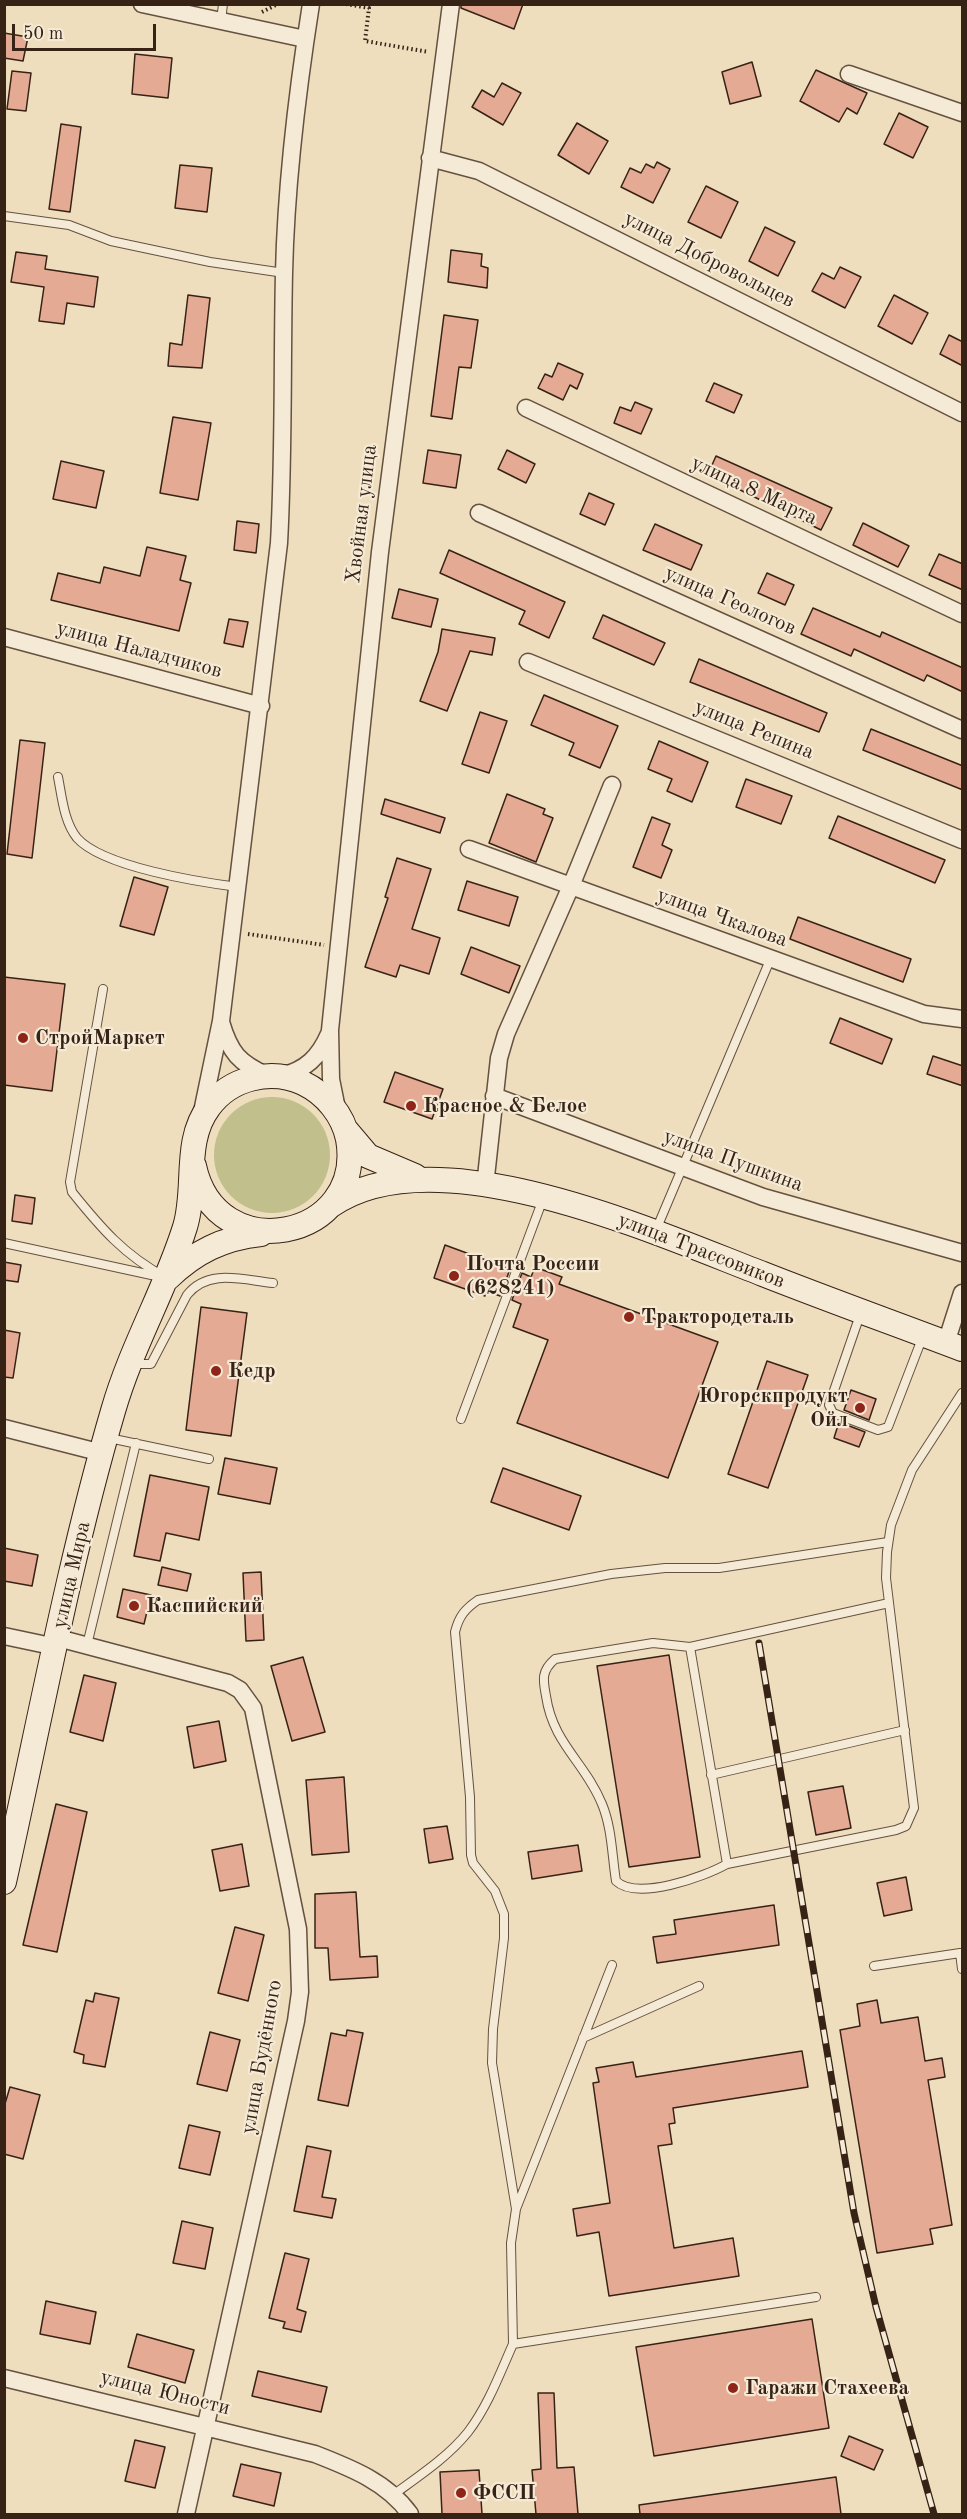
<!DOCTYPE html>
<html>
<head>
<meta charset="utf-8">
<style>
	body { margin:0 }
	#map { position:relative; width:967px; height:2519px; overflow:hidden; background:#eedebe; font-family:"Old Standard TT",serif }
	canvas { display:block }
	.frame { position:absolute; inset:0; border:6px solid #372216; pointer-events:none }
	.scale { position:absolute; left:12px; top:24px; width:144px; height:27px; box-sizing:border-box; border:3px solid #372216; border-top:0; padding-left:8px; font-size:18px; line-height:21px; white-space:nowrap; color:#372216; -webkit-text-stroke:4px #f4ead5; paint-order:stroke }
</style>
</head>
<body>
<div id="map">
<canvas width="967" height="2519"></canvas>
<div class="frame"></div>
<div class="scale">50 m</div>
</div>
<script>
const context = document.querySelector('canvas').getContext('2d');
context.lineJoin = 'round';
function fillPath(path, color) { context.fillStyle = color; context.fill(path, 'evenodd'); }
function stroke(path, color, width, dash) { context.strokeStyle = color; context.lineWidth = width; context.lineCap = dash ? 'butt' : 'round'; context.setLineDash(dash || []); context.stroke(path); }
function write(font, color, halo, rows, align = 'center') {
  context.font = font + ' "Old Standard TT",serif'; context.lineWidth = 4.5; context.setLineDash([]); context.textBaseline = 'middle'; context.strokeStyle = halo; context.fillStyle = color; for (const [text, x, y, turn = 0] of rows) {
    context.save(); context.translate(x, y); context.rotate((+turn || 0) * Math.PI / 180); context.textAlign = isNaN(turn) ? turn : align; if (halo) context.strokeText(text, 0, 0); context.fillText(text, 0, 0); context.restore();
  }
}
fillPath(new Path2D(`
	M214 1155a58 58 0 1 1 116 0a58 58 0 1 1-116 0Z`), '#c1bf8c');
const building = new Path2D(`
	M461,4H523L514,29L461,8Z
	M4,33L28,37L23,61L4,58Z
	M135,54L172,58L168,98L132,94Z
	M752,62L761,96L730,104L722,72Z
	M816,70L867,93L857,114L847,108L839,122L800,101Z
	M12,71L31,73L26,111L7,109Z
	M502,83L521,93L503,125L472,107L482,90L494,97Z
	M899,113L928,127L913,158L884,144Z
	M577,123L608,141L589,174L558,155Z
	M61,124L81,127L70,212L49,209Z
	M657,162L670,169L653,203L621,187L630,168L641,173L646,164L654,168Z
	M180,165L212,168L207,212L175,208Z
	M706,186L738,202L721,238L688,222Z
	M765,227L795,242L778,276L749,261Z
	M451,250L482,254L481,266L488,268L487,288L448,282Z
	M16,252L47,256L45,269L98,277L94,307L67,303L64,324L39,321L44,287L11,282Z
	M840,267L861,277L845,308L812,291L822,273L834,279Z
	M188,295L210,298L202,368L168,366L170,343L182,345Z
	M894,295L928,313L912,344L878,326Z
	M444,315L478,320L471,368L459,367L452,419L431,416Z
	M949,335L963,342V366L940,354Z
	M558,363L583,374L577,389L570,385L563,400L538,388L545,374L552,377Z
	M714,383L742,395L734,413L706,401Z
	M635,402L652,409L641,434L614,423L620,407L631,411Z
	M173,417L211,423L198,500L160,493Z
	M428,450L461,455L456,488L423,483Z
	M507,450L535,464L526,483L498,469Z
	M716,456L832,508L821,530L708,474Z
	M61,461L104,471L96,508L53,499Z
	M589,493L614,504L605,525L580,514Z
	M237,521L259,524L256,553L234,550Z
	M863,523L909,546L898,567L853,545Z
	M655,524L702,545L691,570L643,550Z
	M147,547L186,556L180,580L191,583L179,631L51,600L58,573L100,583L104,567L140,576Z
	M449,550L565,602L549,638L519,624L525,611L440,573Z
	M939,554L963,564V590L929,575Z
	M767,573L794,585L785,605L758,593Z
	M399,589L438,599L431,627L392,618Z
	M813,608L880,637L882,632L963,668V692L927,675L924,681L854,649L851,656L801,634Z
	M603,615L665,643L654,665L593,638Z
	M229,619L248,622L243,647L224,643Z
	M442,629L495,638L492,655L470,651L447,711L420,701L438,652Z
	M699,659L827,713L819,732L690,682Z
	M544,695L618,726L600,768L569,755L574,743L531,725Z
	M480,712L507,721L489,773L462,764Z
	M871,729L963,766V790L863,750Z
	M20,740L45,743L32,858L7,854Z
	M659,741L708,762L692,802L667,791L672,779L648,769Z
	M746,779L792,796L781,824L736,807Z
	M507,794L545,809L543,814L553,818L536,862L489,843Z
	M385,799L445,818L440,833L381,814Z
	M838,816L945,860L935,883L829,838Z
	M652,817L670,824L662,845L672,850L661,878L633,867Z
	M397,858L431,869L412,929L440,938L429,974L400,965L396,977L365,967L388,898L385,897Z
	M134,877L168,887L154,935L120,926Z
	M467,881L518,897L509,926L458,910Z
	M798,917L911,959L903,982L790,939Z
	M471,947L520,966L509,993L461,974Z
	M4,977L65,984L52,1091L4,1085Z
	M840,1018L892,1039L882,1064L830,1043Z
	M933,1056L963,1066V1086L927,1074Z
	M395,1072L443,1089L432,1119L384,1102Z
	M15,1195L35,1198L32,1224L12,1221Z
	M445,1245L510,1269L500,1296L487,1291L485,1296L434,1278Z
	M4,1262L21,1265L18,1282L4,1280Z
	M535,1267L562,1277L559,1284L718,1342L668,1478L517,1423L548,1340L513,1327L521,1304L512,1300L522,1273L531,1277Z
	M201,1307L247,1313L231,1436L186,1430Z
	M4,1330L20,1333L13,1378L4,1377Z
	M767,1361L808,1375L768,1488L728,1474Z
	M851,1390L876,1399L869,1420L844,1410Z
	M839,1422L865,1432L859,1447L834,1438Z
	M225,1458L277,1468L270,1504L218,1494Z
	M503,1468L581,1496L569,1530L491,1502Z
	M150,1475L209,1487L199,1540L166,1533L160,1561L134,1556Z
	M4,1548L38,1555L32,1586L4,1581Z
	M162,1567L191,1574L187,1591L158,1585Z
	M261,1572L264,1640L246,1641L243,1573Z
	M123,1589L151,1595L144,1624L117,1617Z
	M669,1655L700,1857L629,1867L597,1666Z
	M303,1657L325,1732L292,1741L271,1666Z
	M84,1675L116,1683L103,1741L70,1732Z
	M219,1721L226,1761L194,1768L187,1727Z
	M344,1777L349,1852L312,1855L306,1780Z
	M843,1786L851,1828L816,1835L808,1792Z
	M56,1804L87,1812L57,1952L23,1945Z
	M447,1826L453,1859L429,1863L424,1829Z
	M242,1844L249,1886L220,1891L212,1850Z
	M578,1845L582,1871L532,1879L528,1852Z
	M906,1877L912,1910L884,1916L877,1883Z
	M356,1892L360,1957L377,1956L378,1977L330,1980L328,1948H315V1894Z
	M774,1905L779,1945L657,1963L653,1937L676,1934L674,1920Z
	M235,1927L264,1935L248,2001L218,1993Z
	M95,1993L119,1998L105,2067L83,2063L84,2055L74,2052L86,2000L93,2002Z
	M877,2000L881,2023L918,2017L925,2061L942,2058L945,2077L928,2080L952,2225L930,2229L933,2244L877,2253L840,2030L860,2026L857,2004Z
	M347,2030L363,2033L348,2106L318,2100L331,2033L346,2036Z
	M210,2032L240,2040L227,2091L197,2084Z
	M802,2051L808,2087L673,2108L675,2123L669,2124L672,2144L658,2146L674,2248L733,2238L739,2276L609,2296L599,2232L577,2236L573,2209L610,2203L593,2083L599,2082L596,2068L633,2062L636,2077Z
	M10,2087L40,2095L23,2159L4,2154V2107Z
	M189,2125L220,2132L210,2175L179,2168Z
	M307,2146L331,2151L322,2197L336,2199L332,2218L294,2211Z
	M182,2221L213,2228L205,2269L173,2263Z
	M285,2253L309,2259L297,2309L306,2312L301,2332L283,2328L285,2322L269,2318Z
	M46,2301L96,2312L90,2344L40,2334Z
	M812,2319L829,2428L654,2456L636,2347Z
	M137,2334L194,2350L185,2383L128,2367Z
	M258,2371L327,2387L321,2412L252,2396Z
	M538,2393H554L557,2468L574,2467L578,2514H536L532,2470L541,2469Z
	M849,2436L883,2450L874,2470L841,2456Z
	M135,2440L165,2447L155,2488L125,2481Z
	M241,2464L281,2473L274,2506L233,2496Z
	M479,2470L482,2514H442L440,2472Z
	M836,2477L841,2514H640L639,2505Z`);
fillPath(building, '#e5aa93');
stroke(building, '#372216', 1.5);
const lane = new Path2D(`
	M221,21L223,4
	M4,216L69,225L111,241L210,262L284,273
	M58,777C62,797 64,822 77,838C103,867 199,882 238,887
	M103,989L70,1182L72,1192C101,1228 124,1255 165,1277
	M656,1230L770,960
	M4,1243L156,1276
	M861,1312L829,1405L833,1413L878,1430L888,1427L923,1336
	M133,1364H151L187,1295C208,1268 243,1280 273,1283
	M461,1419L543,1199
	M109,1438L209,1459
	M889,1603L690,1647L653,1643L555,1659C541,1671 543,1680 546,1696C553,1744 585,1762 602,1804C612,1828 612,1856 616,1881C637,1901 704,1877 727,1864L896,1830L906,1826L914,1808L886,1578L887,1552L891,1525L912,1470L962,1393
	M87,1645L136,1443
	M690,1647L727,1864
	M711,1775L905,1730
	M874,1966L960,1953L962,1969
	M583,2038L699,1986
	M516,2209L612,1965
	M513,2344L511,2243L516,2209L492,2063L493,2029L504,1938V1914L495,1891L473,1863L471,1855L470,1797L455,1632C459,1616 465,1609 478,1600L611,1574L665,1568H719L888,1542
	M393,2495C419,2476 448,2457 468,2432C488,2406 500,2373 513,2344L816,2297`);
const street = new Path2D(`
	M142,4L305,39
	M849,74L962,113
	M430,158L479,171L962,413
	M526,408L962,614
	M479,513L962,730
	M4,637L261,706
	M528,662L962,840
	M469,849L924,1014L962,1019
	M221,1022C230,1053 239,1063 268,1076
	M281,1076C306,1070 319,1057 329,1034
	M494,1096L763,1197L962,1253
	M337,1109L331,1079L330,1030L380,552L451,4
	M202,1112L221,1021L279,543C284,453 282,363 284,273C286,183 297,93 311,4
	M485,1186L499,1058L506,1034L571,886L612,785
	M946,1343L962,1293
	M4,1428L102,1453
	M4,1636L56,1647
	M58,1638L228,1683L240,1690L253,1708L298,1929L300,1992L296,2021L186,2514
	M4,2378L315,2454C351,2468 387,2482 410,2514`);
const secondary = new Path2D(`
	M346,1130L368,1156L415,1176
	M330,1206C434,1132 656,1233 763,1274C829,1300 896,1324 962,1349
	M168,1278C195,1252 223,1238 261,1234
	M4,1882C39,1725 68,1565 113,1411C132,1345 165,1291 185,1227C197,1188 183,1141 209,1107C230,1078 271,1068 303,1083C326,1094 343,1115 348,1139C366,1240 216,1270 194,1166`);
stroke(lane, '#655140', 10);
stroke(street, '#655140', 19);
stroke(secondary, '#372216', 26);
stroke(new Path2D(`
	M346,4L369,8L365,41L429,52
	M262,12L278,4
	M248,934L324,945`), '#372216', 4, [1.5, 3]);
stroke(lane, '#f4ead5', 8);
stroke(street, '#f4ead5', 16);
stroke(secondary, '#f4ead5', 24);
const rail = new Path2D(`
	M759,1643L854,2213L876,2307L934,2514`);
stroke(rail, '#372216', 7);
stroke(rail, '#f4ead5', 4.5, [14]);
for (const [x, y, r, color] of [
	[23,1038,6,"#8f2418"],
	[411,1106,6,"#8f2418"],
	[454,1276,6,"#8f2418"],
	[629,1317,6,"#8f2418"],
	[216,1371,6,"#8f2418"],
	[860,1408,6,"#8f2418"],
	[134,1606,6,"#8f2418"],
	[733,2388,6,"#8f2418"],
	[461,2493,6,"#8f2418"]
]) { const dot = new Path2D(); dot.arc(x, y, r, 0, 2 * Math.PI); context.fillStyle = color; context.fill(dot); stroke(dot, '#f4ead5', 2); }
write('21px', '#372216', '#f4ead5', [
	["улица Добровольцев",709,260,27],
	["улица 8 Марта",754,491,25],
	["Хвойная улица",362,514,-83],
	["улица Геологов",730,601,24],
	["улица Наладчиков",139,650,15],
	["улица Репина",754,730,22],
	["улица Чкалова",722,918,20],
	["улица Пушкина",733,1161,20],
	["улица Трассовиков",701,1251,21],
	["улица Мира",72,1575,-77],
	["улица Будённого",262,2057,-80],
	["улица Юности",165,2393,14]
]);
write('bold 21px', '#372216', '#f4ead5', [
	["СтройМаркет",35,1038],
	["Красное & Белое",423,1106],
	["Почта России",466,1264],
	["(628241)",466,1288],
	["Трактородеталь",641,1317],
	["Кедр",228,1371],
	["Югорскпродукт",848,1396,"right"],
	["Ойл",848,1420,"right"],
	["Каспийский",146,1606],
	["Гаражи Стахеева",745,2388],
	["ФССП",473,2493]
], 'left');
</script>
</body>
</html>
